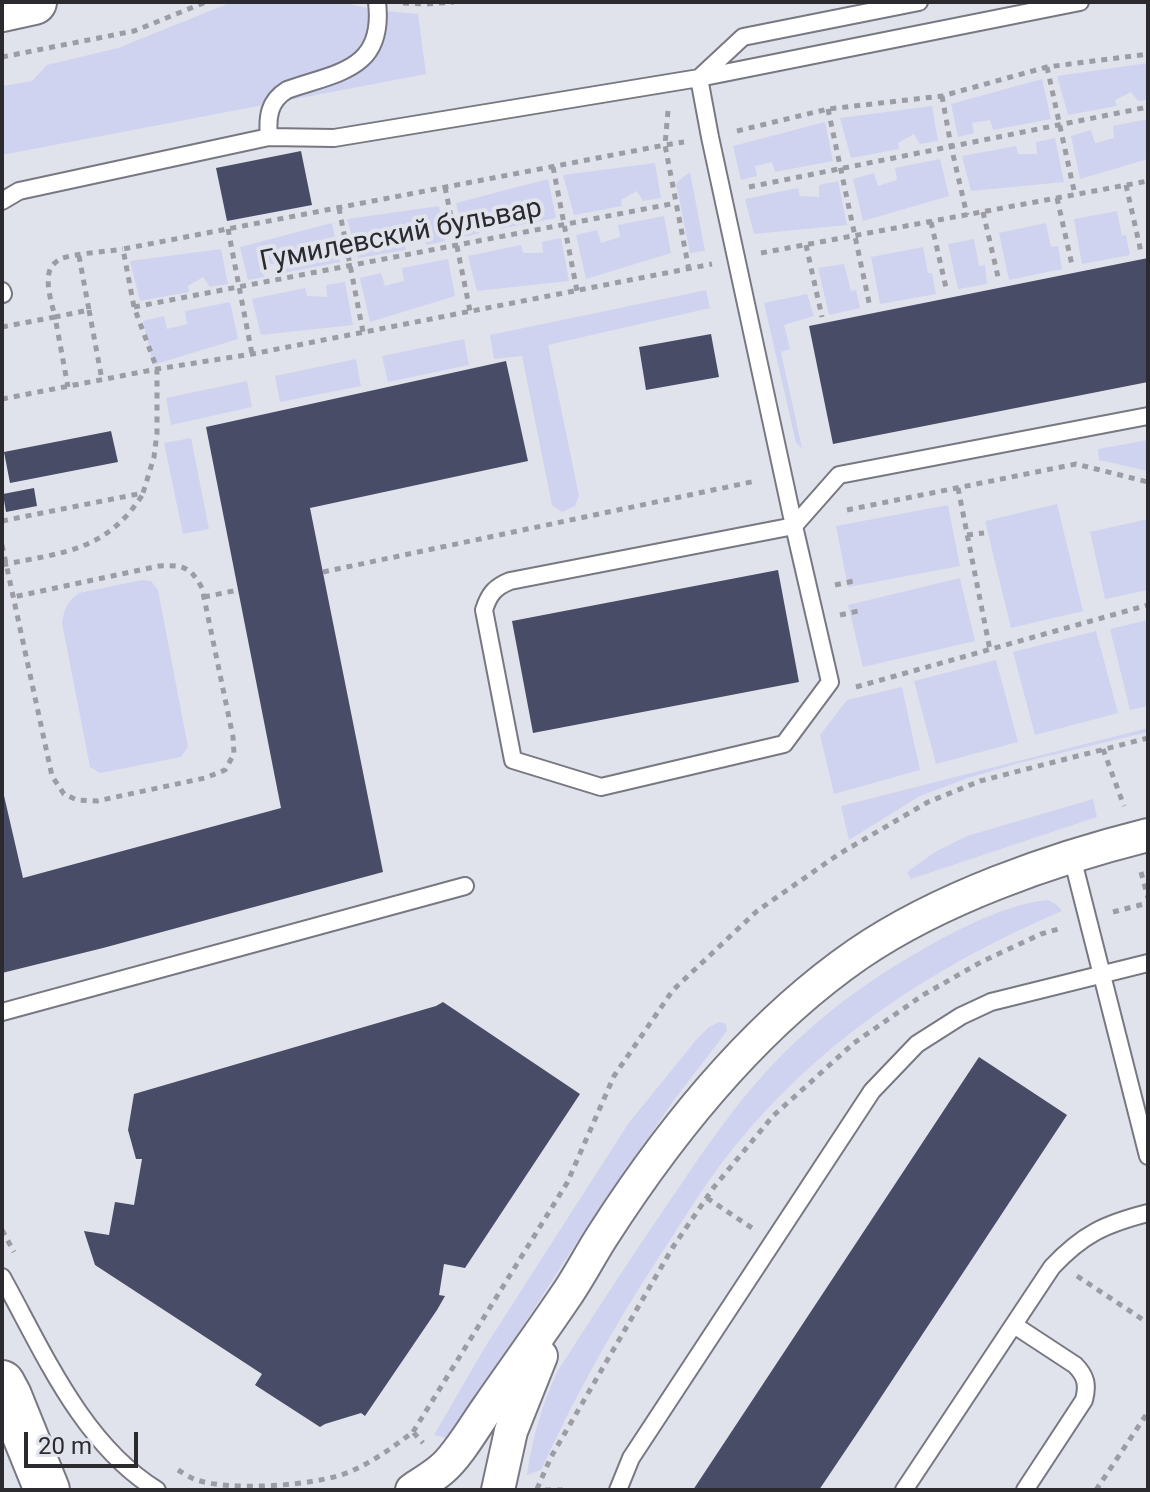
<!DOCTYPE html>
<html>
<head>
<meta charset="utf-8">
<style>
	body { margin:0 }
	#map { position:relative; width:1150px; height:1492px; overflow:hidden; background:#e1e3ec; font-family:Roboto,sans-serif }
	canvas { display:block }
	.frame { position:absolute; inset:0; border:4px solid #2b2b2f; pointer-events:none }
	.scale { position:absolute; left:24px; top:1432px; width:114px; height:36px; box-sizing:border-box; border:4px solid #2b2b2f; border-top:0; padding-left:10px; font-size:24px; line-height:28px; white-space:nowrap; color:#2b2b2f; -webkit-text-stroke:6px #e1e3ec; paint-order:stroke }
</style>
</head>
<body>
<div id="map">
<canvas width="1150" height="1492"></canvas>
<div class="frame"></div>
<div class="scale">20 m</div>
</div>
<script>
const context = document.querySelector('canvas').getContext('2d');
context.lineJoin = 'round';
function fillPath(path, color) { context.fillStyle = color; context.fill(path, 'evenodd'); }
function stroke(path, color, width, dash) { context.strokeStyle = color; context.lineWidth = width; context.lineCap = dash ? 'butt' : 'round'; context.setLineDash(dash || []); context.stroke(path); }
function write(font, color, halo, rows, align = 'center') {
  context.font = font + ' Roboto,sans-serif'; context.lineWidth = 8; context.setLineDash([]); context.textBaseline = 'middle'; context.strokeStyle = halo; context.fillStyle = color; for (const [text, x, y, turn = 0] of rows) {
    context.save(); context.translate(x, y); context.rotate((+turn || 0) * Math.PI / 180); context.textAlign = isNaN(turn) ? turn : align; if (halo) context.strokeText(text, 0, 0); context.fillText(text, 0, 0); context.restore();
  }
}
fillPath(new Path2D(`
	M232,2H342L374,10L418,14L426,74L2,155V86L32,81L47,65L118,48Z
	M1148,63V100L1138,101L1131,92L1115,100L1117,106L1068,115L1057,76Z
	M1042,79L1051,119L993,130L990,120L972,123L974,133L958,137L951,104Z
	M932,106L938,141L920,144L914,134L898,143L899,149L851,158L840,118Z
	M1148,119V159L1080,179L1071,136L1091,130L1095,143L1114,138L1113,126Z
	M825,122L833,161L775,172L772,162L755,166L757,176L741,180L733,146Z
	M1055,138L1064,182L971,191L962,156L1016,146L1018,154H1037L1036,142Z
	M940,159L949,196L863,221L853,179L874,173L878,186L897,180L895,168Z
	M655,163L661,198L643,201L637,191L621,200L622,206L574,215L563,175Z
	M690,172L705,251L690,253L676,183Z
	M548,179L556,218L499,229L495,219L478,222L480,233L464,237L456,203Z
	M838,181L847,225L754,234L745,199L798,188L800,196L819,197V185Z
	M439,206L445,241L427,245L421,235L405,243L406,250L358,258L347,219Z
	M1117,211L1122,236L1126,235L1130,255L1082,264L1074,219Z
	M664,216L671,253L586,279L576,235L597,230L601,243L620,237L618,225Z
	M332,223L340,262L283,273L279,263L261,266L264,277L248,280L240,247Z
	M1046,223L1051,247L1058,246L1062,269L1009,280L999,233Z
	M561,238L569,281L477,291L468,256L521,245L523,253H543L542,242Z
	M974,239L979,266L985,265L987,284L958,289L948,244Z
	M923,247L928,273H932L936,294L880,304L871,257Z
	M221,249L228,284L210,287L203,277L188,286L189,292L140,301L130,261Z
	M448,259L455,296L370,322L360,278L381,273L385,286L404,281L402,268Z
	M844,264L851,291L856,290L860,308L829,315L818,268Z
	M345,282L353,325L261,335L252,299L305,288L307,296L327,297L326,285Z
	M706,290L710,308L548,345L579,496L575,506L562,512L552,505L522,356L494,359L490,335Z
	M807,294L814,316L784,325L790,349L781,352L802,448L796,443L764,303Z
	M230,302L238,339L153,365L143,321L164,316L167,329L187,324L185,311Z
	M464,339L469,365L388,382L382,356Z
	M356,359L361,386L280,402L275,376Z
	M247,381L252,407L171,425L166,398Z
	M191,438L209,529L183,534L164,443Z
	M1148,440V471L1099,460L1098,449Z
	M1057,504L1083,611L1011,628L985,521Z
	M948,505L960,566L848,587L836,526Z
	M1148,519V590L1105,599L1090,532Z
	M960,578L975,641L863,667L848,605Z
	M142,580L151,581L158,590L188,747L181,757L100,773L90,767L62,623C64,609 67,602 79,593Z
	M1148,620V706L1130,710L1110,629Z
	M1096,631L1118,713L1035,735L1013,652Z
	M996,660L1018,742L936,764L914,681Z
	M902,687L920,770L834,794L820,735L847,700Z
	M1148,728V732L1019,763L968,778L920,796L849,840L841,806Z
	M1093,799L1097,817L911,879L907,872L935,852L967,836Z
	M1048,900L1057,905L1062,911C926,969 805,1050 716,1171C695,1199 678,1229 659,1257C614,1326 575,1396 541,1470L527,1475C533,1436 541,1408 557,1372C594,1314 632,1256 671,1199C704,1150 737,1101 778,1059C824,1012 877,974 934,943C967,925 1011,903 1048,900Z
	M719,1022L726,1024L727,1031L674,1100L575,1245L450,1439L434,1435L485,1347L628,1124L696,1040L709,1027Z`), '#cfd3ef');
fillPath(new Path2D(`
	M301,151L312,205L227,221L216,168Z
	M1148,258V382L833,444L809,326Z
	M711,334L719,377L646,390L639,347Z
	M506,361L528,461L310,508L383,872L103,948L2,973V787L23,878L281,808L206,427Z
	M111,431L118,462L10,483L4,452Z
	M34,488L37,506L6,512L3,494Z
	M778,570L799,682L533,733L512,621Z
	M443,1002L580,1094L465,1268L444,1264L439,1295L445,1296L437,1310L365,1416L361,1413L325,1424L320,1427L255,1385L262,1374L95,1265L84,1231L109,1235L115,1202L134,1205L142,1159H136L128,1130L134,1094L436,1006Z
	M979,1057L1067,1115L862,1426L819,1490H693Z`), '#494c66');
const lane = new Path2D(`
	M919,2L743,37L699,78L710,137L794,526L510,581C495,587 489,594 484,610L513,760L601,787L784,744L830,682L794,526L839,475L1148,416
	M269,137L334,138L699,78L1080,2
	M2,201L19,191L269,137C267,117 269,101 287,90C338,72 385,70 377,2
	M2,291L3,294
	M1072,857L1148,1156
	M2,1012L465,886
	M2,1277C43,1351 82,1444 157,1490
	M1014,1325L1075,1365C1086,1376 1088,1385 1084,1400L1025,1490
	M618,1490L631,1458L872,1091L917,1044L961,1016L991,1002L1148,963
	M904,1490L1052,1267C1083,1234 1105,1224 1148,1213`);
const street = new Path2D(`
	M412,1490C422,1483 433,1477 442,1469C458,1456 476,1424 489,1406C514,1370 540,1334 565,1297C579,1277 590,1255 603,1235C671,1129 754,1026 858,954C940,898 1052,859 1148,835
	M498,1490L511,1431L541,1356`);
const secondary = new Path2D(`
	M2,9L34,2
	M2,1383L9,1396L47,1490`);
stroke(lane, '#777881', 20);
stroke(street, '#777881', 36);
stroke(secondary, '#777881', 48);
stroke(new Path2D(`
	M403,3L426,4L454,2
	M2,57L134,31L206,2
	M1047,67L1075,195
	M942,96L951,146L967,215
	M828,109L870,307
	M668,111L665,145L684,142
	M737,131L828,109L942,96L1047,67L1148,54
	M553,167L577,291
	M1126,185L1141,252
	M445,187L470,311
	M749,187L1148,107
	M1057,198L1072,265
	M339,208L363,332
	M983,212L999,281
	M931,222L947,292
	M228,229L252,354
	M806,245L822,317
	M761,253L1148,181
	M79,256L89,310L55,317C52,304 46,287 49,273C50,267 55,262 60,259C76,253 105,252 123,249
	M134,307L676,203
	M89,310L102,380
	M2,327L55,317L68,387
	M2,399L157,369L252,354L712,264
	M958,488L990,650
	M847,510L1076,464L1148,482
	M2,521L143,493L154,457L157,433V369L134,307L123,249L665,145L689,270
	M967,535L984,533
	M2,545L52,776L64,794L77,800L97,801L205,778L225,770L234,754L233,737L202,588C190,566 183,565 159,566L13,597
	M2,565C63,552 106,552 143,494
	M323,572L756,481
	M835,585L854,581
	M204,597L238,590
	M840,615L863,610
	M856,687L1148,605
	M1103,749L1124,806
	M1141,872L1148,898
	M1113,912L1148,903
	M707,1198L752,1228
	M2,1230L14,1252
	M1077,1276L1148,1323
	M413,1432L567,1183L614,1076L673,990L757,911L839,854L928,802L980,781L1148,738
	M178,1470C183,1473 189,1477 194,1479C228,1492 316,1486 349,1472C373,1462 393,1447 413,1432L423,1443
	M537,1489L551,1457L673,1247L714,1187L773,1116L854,1043L923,995L981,962L1041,934L1062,928
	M545,1490H568
	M1096,1490L1148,1412`), '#9c9da4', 5, [6, 6]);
stroke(lane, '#fff', 16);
stroke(street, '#fff', 32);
stroke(secondary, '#fff', 44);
write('28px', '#2b2b2f', '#e1e3ec', [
	["Гумилевский бульвар",401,236,-11]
]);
</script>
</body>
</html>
